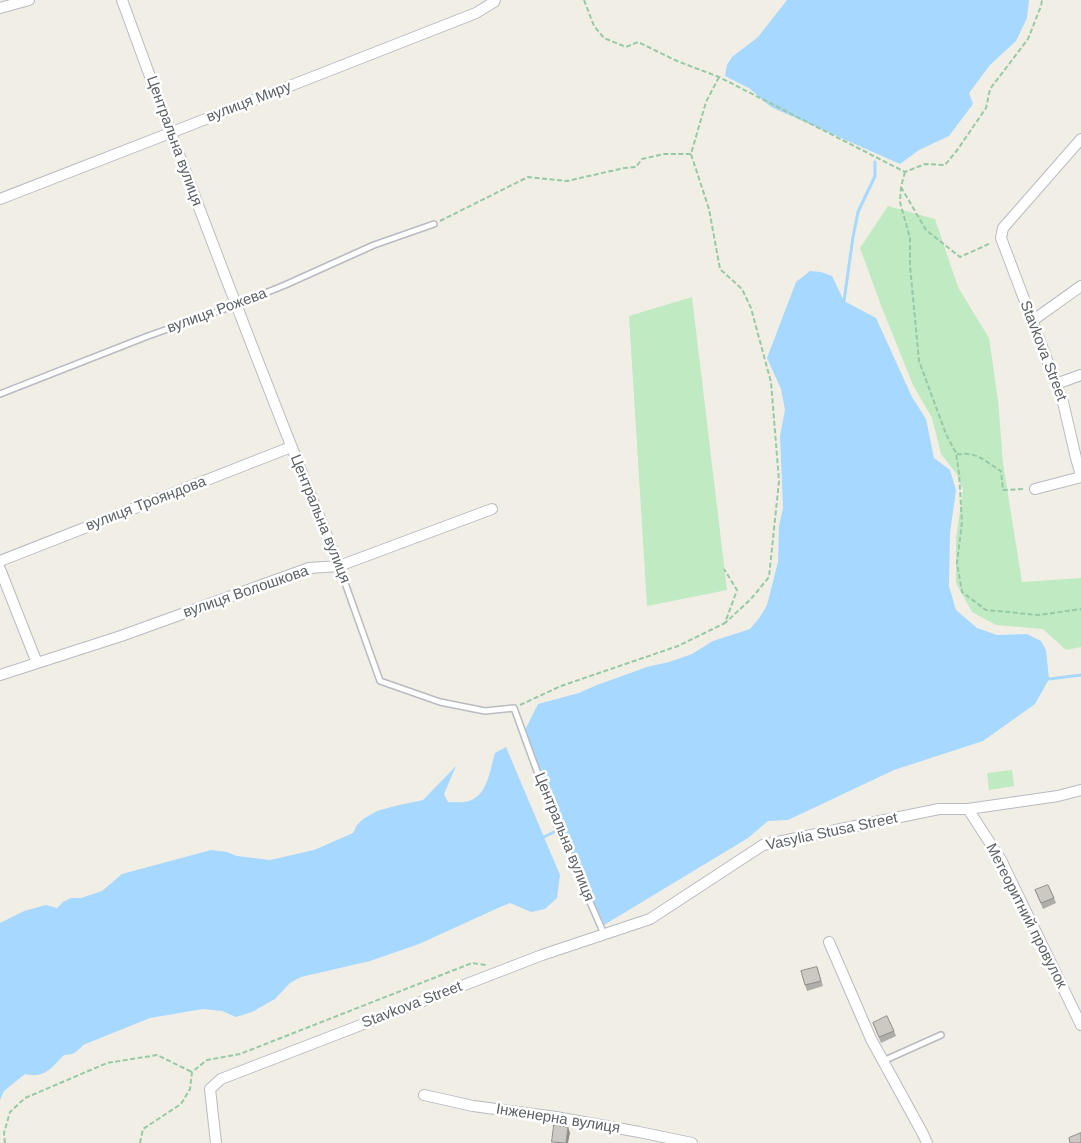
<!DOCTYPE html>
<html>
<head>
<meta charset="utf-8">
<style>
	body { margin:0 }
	canvas { display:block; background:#f1eee6 }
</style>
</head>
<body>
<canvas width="1081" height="1143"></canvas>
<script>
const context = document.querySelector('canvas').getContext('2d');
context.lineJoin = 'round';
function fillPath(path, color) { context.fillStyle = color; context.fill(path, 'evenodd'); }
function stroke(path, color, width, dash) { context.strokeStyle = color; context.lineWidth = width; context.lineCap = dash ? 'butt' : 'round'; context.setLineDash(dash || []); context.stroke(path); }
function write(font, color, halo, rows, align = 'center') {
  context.font = font + ' Arial,sans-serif'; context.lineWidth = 5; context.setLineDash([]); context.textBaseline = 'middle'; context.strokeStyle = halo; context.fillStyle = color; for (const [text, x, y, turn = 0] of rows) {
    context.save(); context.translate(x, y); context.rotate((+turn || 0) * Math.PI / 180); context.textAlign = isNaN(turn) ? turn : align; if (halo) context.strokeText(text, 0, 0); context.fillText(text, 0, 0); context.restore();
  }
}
fillPath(new Path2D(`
	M888,206L935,219L958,287L989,338L998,400L1003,463L1022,582L1081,578V647L1066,650L1043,629L996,625L972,612L956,583V538L963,490L956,473L941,454L932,418L913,385L882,308L860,248Z
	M692,297L727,590L647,606L629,316Z
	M1012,770L1014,786L989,790L987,773Z`), '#c0eac1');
fillPath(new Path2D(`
	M787,0H1029L1027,18L1016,41L990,65L969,93L973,104L949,136L919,150L900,164L771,107L749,88L725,76L727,65L732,57L758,37Z
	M810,271L821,272L832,276L844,301L876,318L912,397L926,419L934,458L950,470L956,490L950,533L949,586L956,610L977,628L997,635L1027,634L1041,641L1046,650L1049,679L1035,704L983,741L894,770L788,820L768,821L748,838L604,925L558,829L523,734L538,704L579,693L597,685L647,667L669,662L692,654L713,641L750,629L760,617L767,605L778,562L779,526L783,508L780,436L785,410L781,389L767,358L796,282Z
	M506,747L560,875L557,898L545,909L531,912L510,903L498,908L419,944L370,961L301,977L290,983L275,999L252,1012L236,1017L222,1011L203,1009L150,1018L83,1045C77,1052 73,1055 64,1055C52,1067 45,1079 25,1074L4,1091L0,1100V923L24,911L46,905L57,908L63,902L71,898H81L102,891L122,874L211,850L227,852L237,856L270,860L314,850L353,833L357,825L363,819L377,811L395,806L423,800L456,766L444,794L448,802C455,802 463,803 469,801C488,795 490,769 495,753Z`), '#a7d8ff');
stroke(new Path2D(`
	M844,301L853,237L858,212L875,176V162
	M1049,679L1081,675
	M544,837L558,830`), '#a7d8ff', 3);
const lane = new Path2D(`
	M0,394L148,336L236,305L285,285L374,245L434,224
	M339,566L380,681L440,702L485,711L514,708L558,829L604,934
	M883,1061L941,1035`);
const street = new Path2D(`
	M122,0C191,190 264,379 339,566
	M0,8L29,0
	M1081,139L1003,228L1001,238L1063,402L1076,458L1081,475
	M0,199L170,133L476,13L494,2L495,0
	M1032,321L1081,286
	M1056,384L1081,375
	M1035,489L1081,477
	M0,561L291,447
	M0,569L37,663
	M0,675L121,636L309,568L339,566L492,509
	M968,809L1001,860L1081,1025
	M829,942L871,1039L923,1134L927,1143
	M424,1095L473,1106L556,1117L639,1132L692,1143
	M216,1143L210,1089L221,1079L542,955L650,919L763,845L939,809H968L1058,796L1081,790`);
stroke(lane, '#b8bbc0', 8);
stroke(street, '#b8bbc0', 12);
stroke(new Path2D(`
	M584,0L594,26L604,38L626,47L638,42L677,61L719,77L905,172L925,164L945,165L958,149L986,108L990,89L1028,39L1041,6L1042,0
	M719,77L706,102L691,154L709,209L720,269L742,289L751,308L771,382L779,481L769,577L751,599L725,623
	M905,172L901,187L900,202L910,238V266L919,361L946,434L956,453L959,473L962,522L957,563L962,592L986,610L1039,615L1081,609
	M901,187L926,230L960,257L991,243
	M440,221L528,177L567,181L624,168L636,167L642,159L664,154H691
	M957,454C961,455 964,453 968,454C981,455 990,465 1001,471L1003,490L1025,489
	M520,705L561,686L678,646L725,623L737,590L724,569
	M5,1143L4,1133L10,1112L25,1098L107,1063L157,1055L192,1072
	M140,1143L143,1129L181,1104L190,1089L192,1072L207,1060L240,1054L472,963L486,965`), '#97c9a6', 2, [5, 2.5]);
stroke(lane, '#fff', 5);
stroke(street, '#fff', 10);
fillPath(new Path2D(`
	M1035,890L1054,898L1056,903L1043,909Z
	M817,967L823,986L807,991L805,985Z
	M873,1023L894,1031L896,1036L881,1043Z`), '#afada8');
fillPath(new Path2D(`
	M568,1127L570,1133L568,1143H566Z`), '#8f8d88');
const building = new Path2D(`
	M1048,885L1054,898L1041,903L1035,890Z
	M817,967L821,981L805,985L801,971Z
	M887,1016L894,1031L879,1037L873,1023Z
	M554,1125L568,1127L566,1143L552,1142Z
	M1081,1133V1143H1070L1069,1138Z`);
fillPath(building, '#ccc9c3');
stroke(building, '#8f8d88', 1);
write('15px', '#5d6267', '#fff', [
	["вулиця Миру",249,102,-21],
	["Центральна вулиця",174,141,70],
	["вулиця Рожева",217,311,-20],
	["Stavkova Street",1043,351,69],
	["вулиця Трояндова",146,504,-21],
	["Центральна вулиця",320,519,68],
	["вулиця Волошкова",246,592,-19],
	["Vasylia Stusa Street",832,832,-12],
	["Центральна вулиця",564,837,68],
	["Метеоритний провулок",1026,916,63],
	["Stavkova Street",412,1005,-21],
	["Інженерна вулиця",558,1119,9]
]);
</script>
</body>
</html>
